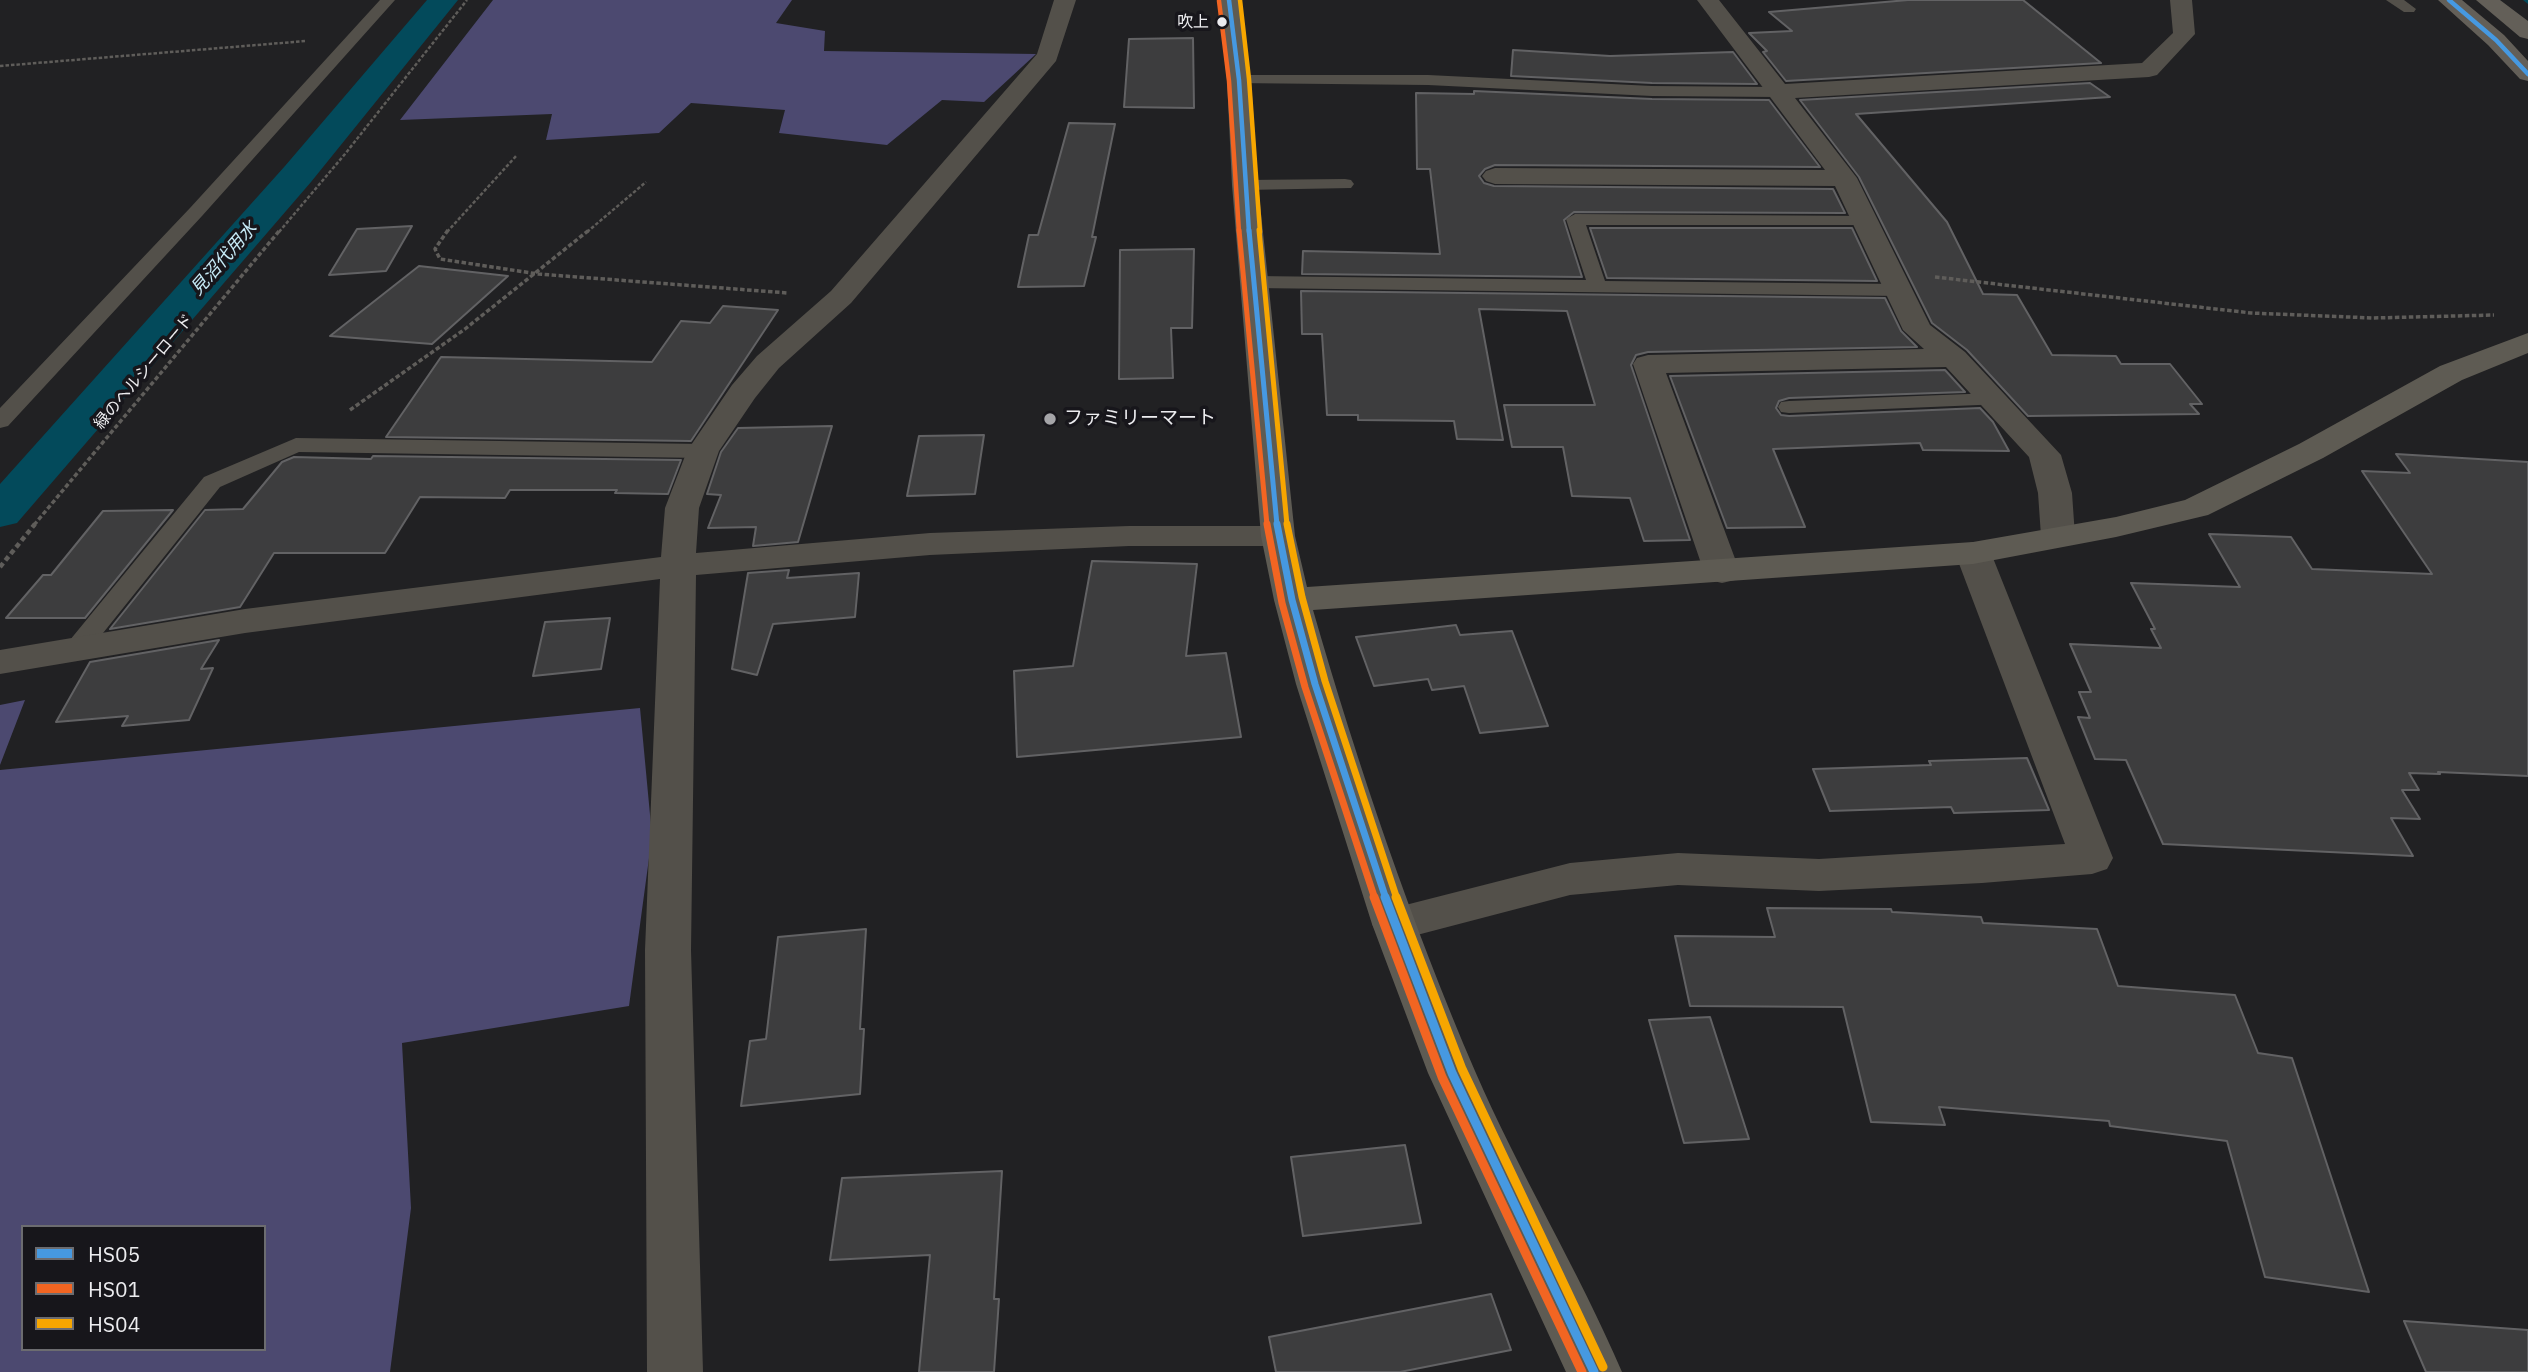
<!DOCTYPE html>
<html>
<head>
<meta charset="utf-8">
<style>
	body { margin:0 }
	#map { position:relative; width:2528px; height:1372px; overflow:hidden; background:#212123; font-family:"IBM Plex Sans",sans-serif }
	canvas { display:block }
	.legend { position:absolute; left:21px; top:1225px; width:245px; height:126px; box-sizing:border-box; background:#17161b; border:2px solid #6c6c70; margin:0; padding:9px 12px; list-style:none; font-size:21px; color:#ececef }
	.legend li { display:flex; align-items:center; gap:14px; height:35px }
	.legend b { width:35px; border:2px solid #6c6c70 }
</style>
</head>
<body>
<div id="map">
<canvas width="2528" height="1372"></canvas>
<ul class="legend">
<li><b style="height:9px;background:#4699e1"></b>HS05</li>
<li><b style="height:9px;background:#f26522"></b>HS01</li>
<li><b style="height:9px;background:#f7a600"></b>HS04</li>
</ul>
</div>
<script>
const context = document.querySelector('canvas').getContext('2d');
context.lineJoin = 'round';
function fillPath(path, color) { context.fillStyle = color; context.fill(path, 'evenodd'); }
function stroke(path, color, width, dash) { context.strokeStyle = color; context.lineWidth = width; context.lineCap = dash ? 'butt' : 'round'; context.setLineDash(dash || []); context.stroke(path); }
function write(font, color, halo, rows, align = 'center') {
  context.font = font + ' "IBM Plex Sans","Noto Sans JP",sans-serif'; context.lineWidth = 7; context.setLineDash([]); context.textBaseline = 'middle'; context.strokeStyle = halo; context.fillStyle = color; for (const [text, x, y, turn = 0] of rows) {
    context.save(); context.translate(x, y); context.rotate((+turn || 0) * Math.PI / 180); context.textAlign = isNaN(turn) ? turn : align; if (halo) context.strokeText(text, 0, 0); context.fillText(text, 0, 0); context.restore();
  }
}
fillPath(new Path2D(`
	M493,0H792L776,23L825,31L824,51L1036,54L984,102L942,100L887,145L779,133L785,110L691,103L659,133L546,140L552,114L400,120Z
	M25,700L0,765V705Z
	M640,708L652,836L629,1006L402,1043L411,1208L390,1372H0V770ZM23,1227H264V1349H23Z`), '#4c4970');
fillPath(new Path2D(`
	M2523,0H2528V4Z`), '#034a5b');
fillPath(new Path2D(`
	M427,0H458L311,182L17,523L0,527V484L285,166Z`), '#034a5b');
const building = new Path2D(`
	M1908,0H2023L2101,63L1786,81L1763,52L1767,51L1749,33L1792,31L1769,12Z
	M1193,38L1194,108L1124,107L1129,39Z
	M1513,50L1610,56L1733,52L1757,84L1652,83L1511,76Z
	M2090,83L2110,97L1856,114L1947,222L1983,294L2017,295L2052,355L2116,356L2121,364H2170L2202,404H2190L2199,414L2028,416L1967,350L1932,323L1859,177L1800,100Z
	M1474,91L1652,99L1769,100L1820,167L1495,165L1485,169L1479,176L1484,183L1494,186L1833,189L1845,213L1574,212L1564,220L1582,277L1302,274L1303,251L1440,254L1430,169H1417L1416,93L1474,94Z
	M1069,123L1115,124L1092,237H1096L1084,286L1018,287L1029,235H1038Z
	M412,226L386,271L329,275L357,229Z
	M1590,228H1852L1877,281L1607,278Z
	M1194,249L1192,328H1171L1173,378L1119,379L1120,250Z
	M419,266L508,276L432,344L330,336Z
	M1301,291L1885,298L1901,331L1917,347L1648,352L1636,355L1631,365L1690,540L1644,541L1630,498L1572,496L1563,447H1512L1504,405H1595L1567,311L1479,309L1503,440L1457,439L1454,421L1358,420V415H1327L1322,334H1302Z
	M723,306L778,310L691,441L386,437L441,357L652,362L681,321L710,323Z
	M1945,370L1965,392L1789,398L1779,401L1776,408L1781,415L1789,416L1980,408L1993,422L2009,451L1923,450L1920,443L1773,449L1805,527L1727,528L1670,376Z
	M832,426L798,542L753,546L756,527L708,528L721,495L707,494L721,452L738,428Z
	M984,435L975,494L907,496L919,436Z
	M2396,454L2528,462V776L2438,772L2440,774L2409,773L2419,790H2402L2420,819L2391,818L2413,856L2163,844L2126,760L2095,759L2078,717L2090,718L2079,692H2091L2070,644L2161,648L2151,629H2155L2131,583L2240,587L2209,534L2291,537L2312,569L2432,574L2362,471L2410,473Z
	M373,456L681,460L668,494L615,493L617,490H510L505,498L420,497L385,553H274L240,607L110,629L205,510L243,509L282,462L294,457L371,459Z
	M173,510L85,618H6L43,575H51L103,511Z
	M1092,561L1197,564L1186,656L1226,653L1241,737L1017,757L1014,671L1073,666Z
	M789,570L787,578L859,573L855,617L773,624L757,675L732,669L748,573Z
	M610,618L601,669L533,676L545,622Z
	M1456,625L1460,635L1512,631L1548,726L1480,733L1464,686L1432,690L1428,679L1374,686L1356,637Z
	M219,640L201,669L213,668L189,720L122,726L128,716L56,722L90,662Z
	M2027,758L2049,810L1954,813L1951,807L1830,811L1813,769L1931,765L1929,761Z
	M1767,908L1891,909L1892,912L1981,917L1983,923L2097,929L2118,986L2235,995L2258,1053L2292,1058L2369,1292L2265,1277L2227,1141L2110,1126L2109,1121L1939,1107L1945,1125L1871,1122L1843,1007L1690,1006L1675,936L1775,937Z
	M866,929L860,1029H864L860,1094L741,1106L750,1041L766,1039L778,937Z
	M1710,1017L1749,1139L1684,1143L1649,1020Z
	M1405,1145L1421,1223L1303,1236L1291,1157Z
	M1002,1171L994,1299H999L994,1372H919L930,1255L830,1260L842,1178Z
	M1491,1294L1511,1350L1400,1372H1276L1269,1337Z
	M2404,1321L2528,1330V1372H2426Z`);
fillPath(building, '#3d3d3e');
stroke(building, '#626264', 2);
stroke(new Path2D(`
	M0,66L306,41
	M279,232L345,154L467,0
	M447,232L517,155
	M587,232L646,182`), '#5f5d5a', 2.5, [3.5, 2]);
stroke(new Path2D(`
	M448,230L435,249L440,259L538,274L788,293
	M1935,277L2251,313L2373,318L2494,315
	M350,410L465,329L589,230
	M34,525L280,230`), '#5f5d5a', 3.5, [4.5, 2.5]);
stroke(new Path2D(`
	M0,567L35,524`), '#5f5d5a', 4.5, [5, 3.5]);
fillPath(new Path2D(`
	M380,0H395L202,216L8,426L0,428V408L190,208Z
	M2386,0H2404L2416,9L2414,12H2404Z
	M1239,75H1428L1652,86L1777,87L1785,92L1777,97L1652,96L1428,85L1233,83L1231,80L1233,77Z
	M1345,179L1351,180L1354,184L1351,188L1245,190L1236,185L1245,180Z
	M1575,214L1867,216L1876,221L1873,225H1586L1605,281L1900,284L1910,290L1900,296L1255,288L1245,282L1255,276L1586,280L1566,219Z
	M1994,393L2002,394L2005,399L2002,404L1789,413L1781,412L1778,407L1781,402L1789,401Z
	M296,438L703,444L711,446L714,451L711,456L703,458L299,452L220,487L83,658L74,660L65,658L61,652L65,646L204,477Z`), '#53504a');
fillPath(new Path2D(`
	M1054,0H1076L1056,61L851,303L779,368L755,398L719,451L699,508L696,553L930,533L1129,526H1278L1290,529L1295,536L1290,543L1278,546H1129L930,555L696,575L691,950L703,1372H647L645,950L660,579L245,633L0,674V650L245,609L661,557L665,508L687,451L732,385L757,356L831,291L1037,54Z
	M1697,0H1719L1785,84L2142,63L2173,33L2170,0H2192L2195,34L2157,75L2149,77L1795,98L1857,178L1930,325L1965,352L2061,455L2072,493L2075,536L2070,543L2058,546L2046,543L2041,536L2038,493L2029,457L1946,367L1666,373L1740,572L1735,580L1722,583L1709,580L1704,572L1633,364L1637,358L1648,355L1924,349L1903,330L1835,186L1495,184L1486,181L1482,176L1486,171L1495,168L1825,170Z
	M1973,542L1985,545L1991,553L2113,858L2107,869L2092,874L1982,883L1819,891L1678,885L1570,895L1394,941L1378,936L1372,924L1378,912L1570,863L1678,853L1819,859L2065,844L1955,553L1961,545Z`), '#53504a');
fillPath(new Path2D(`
	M1218,0H1240L1251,80L1258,185L1295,536L1307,587L1973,542L2116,517L2185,500L2299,444L2440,366L2528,333V353L2462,380L2323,458L2208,515L2116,537L1973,564L1313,610C1358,766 1411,922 1475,1071C1519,1173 1578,1269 1622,1372H1566L1428,1073L1372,924L1296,684L1274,600L1261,536L1232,185L1227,80Z`), '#5e5b53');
fillPath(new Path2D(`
	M2438,0H2462L2504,35L2528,61V81L2520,79L2488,45Z
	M2476,0H2500L2528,21V39L2520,37Z`), '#635f58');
stroke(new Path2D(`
	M1229,0L1239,80L1249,232
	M2449,0L2496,40L2528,74`), '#4699e1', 4.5);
stroke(new Path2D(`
	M1249,230L1277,525`), '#4699e1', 5);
stroke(new Path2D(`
	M1277,524L1292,600L1315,684L1386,899`), '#4699e1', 7);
stroke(new Path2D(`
	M1385,897L1452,1073L1594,1372`), '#4699e1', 9);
stroke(new Path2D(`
	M1219,1L1229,81L1239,232`), '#f26522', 4.5);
stroke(new Path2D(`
	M1239,230L1267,525`), '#f26522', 5);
stroke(new Path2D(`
	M1267,524L1282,603L1305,687L1375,899`), '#f26522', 7);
stroke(new Path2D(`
	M1374,897L1442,1077L1582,1372`), '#f26522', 9);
stroke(new Path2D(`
	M1240,0L1249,79L1260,232`), '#f7a600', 4.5);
stroke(new Path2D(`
	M1259,230L1287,525`), '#f7a600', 5);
stroke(new Path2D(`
	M1287,524L1302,597L1325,681L1397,899`), '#f7a600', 7);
stroke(new Path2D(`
	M1396,897L1462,1069L1603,1367`), '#f7a600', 9);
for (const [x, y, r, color] of [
	[1222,22,6,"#ececef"],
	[1050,419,7,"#a5a5a8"]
]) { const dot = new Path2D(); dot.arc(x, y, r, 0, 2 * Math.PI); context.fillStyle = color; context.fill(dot); stroke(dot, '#17161b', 2.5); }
write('16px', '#ececef', '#17161b', [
	["吹上",1209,22]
], 'right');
write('16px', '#ececef', '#17161b', [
	["緑のヘルシーロード",144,372,-50]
]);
write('italic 18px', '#c6eaf6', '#17161b', [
	["見沼代用水",224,259,-49]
]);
write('19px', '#ececef', '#17161b', [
	["ファミリーマート",1064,419]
], 'left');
</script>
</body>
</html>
